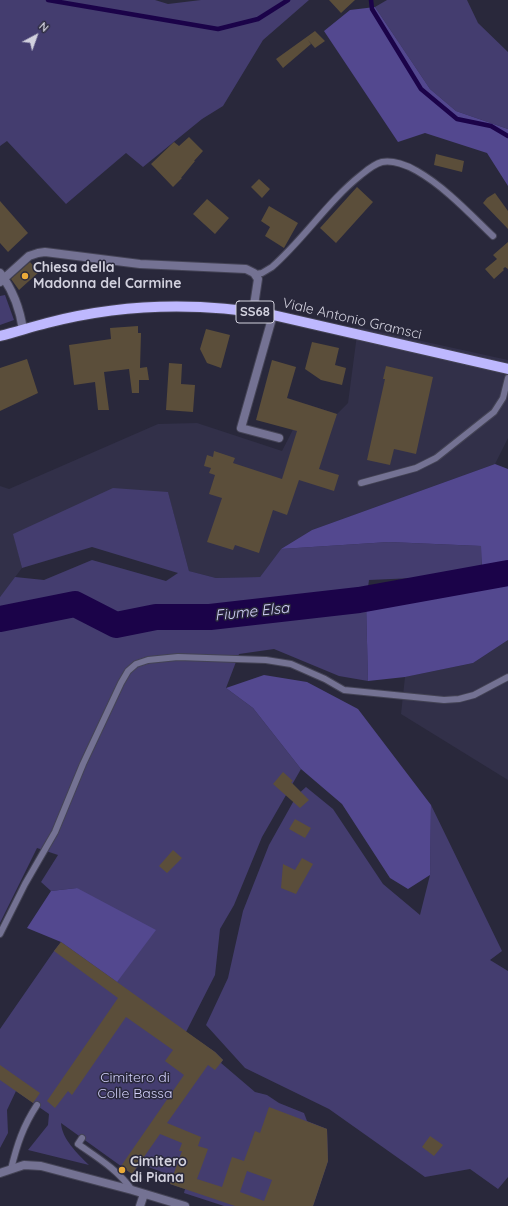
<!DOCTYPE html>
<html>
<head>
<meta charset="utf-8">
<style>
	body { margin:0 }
	#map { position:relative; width:508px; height:1206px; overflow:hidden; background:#29283b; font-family:Quicksand,sans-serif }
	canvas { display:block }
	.north { position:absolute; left:16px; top:16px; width:40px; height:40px; -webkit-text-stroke:3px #29283b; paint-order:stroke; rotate:41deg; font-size:11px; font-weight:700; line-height:16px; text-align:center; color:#d2d1de }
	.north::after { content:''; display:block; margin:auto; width:14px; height:18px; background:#d2d1de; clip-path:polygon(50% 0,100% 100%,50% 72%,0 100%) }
</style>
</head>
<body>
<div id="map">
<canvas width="508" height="1206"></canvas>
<div class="north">N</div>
</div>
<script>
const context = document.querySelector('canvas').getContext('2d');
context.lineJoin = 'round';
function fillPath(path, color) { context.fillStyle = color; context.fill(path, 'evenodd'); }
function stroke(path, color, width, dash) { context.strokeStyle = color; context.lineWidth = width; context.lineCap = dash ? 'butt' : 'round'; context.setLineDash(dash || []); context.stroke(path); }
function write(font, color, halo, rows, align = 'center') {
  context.font = font + ' Quicksand,sans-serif'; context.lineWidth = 3; context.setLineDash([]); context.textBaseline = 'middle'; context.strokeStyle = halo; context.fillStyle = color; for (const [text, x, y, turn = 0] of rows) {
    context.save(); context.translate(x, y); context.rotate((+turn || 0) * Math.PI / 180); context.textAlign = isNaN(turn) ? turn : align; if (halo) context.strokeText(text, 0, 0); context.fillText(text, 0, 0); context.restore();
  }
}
fillPath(new Path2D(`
	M358,327L508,360V438L495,464L312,530L281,549L260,577L216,578L189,571L168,493L14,534L22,568L0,597V486L9,489L158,424L197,423L282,451L306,404L337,414L348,403Z
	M508,640V780L401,714L405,677L473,663Z`), '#323049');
fillPath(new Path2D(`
	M0,0H155L168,4L201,0H309L263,40L223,106L202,119L143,167L126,153L66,204L7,141L0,146Z
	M387,0H467L478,23L508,52V129L456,111L430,89L375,7Z
	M5,295L14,320L0,325V296Z
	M113,488L168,492L189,571L216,578L260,577L281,549L389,542L481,546V575L369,580L366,602L368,681L339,676L274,649L239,654L226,688L253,708L301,769L262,837L234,905L220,929L215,975L186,1032L215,1052L223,1060L221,1063L255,1092L267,1095L279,1103L304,1113L307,1121L327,1129L328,1161L313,1206H224L184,1193L185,1189L170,1184L173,1176L140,1164L132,1174L61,1123C62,1139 77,1153 89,1165L28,1150L48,1125L49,1114L16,1091L7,1110L8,1133L0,1148V1029L54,951L61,942L117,982L77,888L51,891L41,882L58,855L37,848L0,923V597L15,577L44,580L92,560L166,581L178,573L92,547L22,568L13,534Z
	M306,787L333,809L383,884L420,915L430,875L431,805L502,951L490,960L508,971V1177L498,1189L470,1169L425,1177L329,1109L245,1068L206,1025L228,978L243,911L269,845L297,795Z`), '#443d6f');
fillPath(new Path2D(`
	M375,7L430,89L456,111L508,129V186L487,153L425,133L398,142L324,31L350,10Z
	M495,464L508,469V640L473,663L405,677L368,681L366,602L482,584L481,546L389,542L281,549L312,530Z
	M264,675L307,682L358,709L431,805L430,875L408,889L390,878L342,804L301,769L253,708L226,688Z
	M77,888L156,930L117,982L61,942L27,928L51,891Z`), '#53488f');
stroke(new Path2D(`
	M48,0L218,29L258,19L288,0
	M371,0L372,9L421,89L457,119L491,126L508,136`), '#1b0349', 4.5);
stroke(new Path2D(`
	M0,619L75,604L116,625L156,617H210L359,600L508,573`), '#1b0349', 26);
fillPath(new Path2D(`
	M329,0H355L341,13Z
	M315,31L325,41L315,48L308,40L311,44L283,68L276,59Z
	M189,137L203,151L194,161H195L181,178H182L173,187L151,164L174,142L179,146Z
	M436,154L464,161L462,172L434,165Z
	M259,179L270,189L262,198L251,187Z
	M357,187L373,202L336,243L320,228Z
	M495,193L508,211V229L483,203L487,198Z
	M207,199L229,218L215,234L193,214Z
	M0,201L28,233L8,252L0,243Z
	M269,206L298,223L284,248L265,236L270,227L261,221Z
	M508,242V269L505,267L503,269L504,270L494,279L485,269L497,259L493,255Z
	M30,262L39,272L19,290L11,279Z
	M138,326V333H141L140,368L147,367L149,380H139V393H132L129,369L104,372L109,410H98L95,382L74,385L69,345L111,339L110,328Z
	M206,329L230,335L221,368L207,363L200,349Z
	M312,342L339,348L335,365L346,368L342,385L321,380L305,369Z
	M27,359L38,393L0,411V368Z
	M272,360L296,367L287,398L337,414L319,469L339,475L334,491L299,480L287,515L273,510L259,553L235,545L233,550L207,542L222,498L209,494L215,475L209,473L211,468L204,466L207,455L213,457L214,451L235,458L233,463L282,479L297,431L256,420Z
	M169,363L182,364L181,384L195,385L193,412L166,410Z
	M386,366L433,377L416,454L394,449L390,465L367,460L385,379H383Z
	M283,772L293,781L291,782L309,800L300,808L273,784Z
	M295,819L311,828L305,838L289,829Z
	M173,850L182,858L167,873L159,866Z
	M302,858L313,864L296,894L281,888L283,864L295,870Z
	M61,942L215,1052L223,1060L215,1070L208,1065L167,1123L201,1137L198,1146L208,1149L197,1179L222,1187L232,1157L244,1161L255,1131L260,1133L269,1107L327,1129L328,1161L313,1206H235L170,1184L182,1151H179L182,1143L160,1134L132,1174L121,1166L184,1075L165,1061L173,1050L126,1017L72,1095L68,1091L55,1108L47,1101L118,998L54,951ZM247,1171L272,1180L264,1201L240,1192Z
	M0,1065L40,1093L33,1103L0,1080Z
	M430,1136L443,1145L434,1156L422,1147Z`), '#5b4e3a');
const service = new Path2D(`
	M256,274L262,273L272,267C304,239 328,201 361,175C367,170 374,164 382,162C393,160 407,165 417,171C445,187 470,214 493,236
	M361,483L416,468L436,458L494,412L503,398L508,378
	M0,934L25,884L55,832L83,764L121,683L128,671L136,664L148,660L178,657L266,660L291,664L325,679L344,690L444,700L459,699L474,695L508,677
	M82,1138L78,1144C98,1158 118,1170 132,1190
	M11,1169C17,1145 23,1126 37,1105`);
const minor = new Path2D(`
	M0,273C13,290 20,309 23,330
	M0,282L29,256L38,253L45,252L140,264L246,269L254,273L258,279L253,312
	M273,315L241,428L279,438
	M0,1173L24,1165L41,1166L132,1190L185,1206
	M140,1206L144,1194`);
const primary = new Path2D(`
	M0,336C16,332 31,327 47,323C120,304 198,302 273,315L508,369`);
stroke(service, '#444355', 8);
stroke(minor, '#444355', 10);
stroke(primary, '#444355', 12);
stroke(service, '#747293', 6);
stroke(minor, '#747293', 8);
stroke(primary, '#beb8fe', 10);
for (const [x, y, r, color] of [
	[25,276,4,"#ebaa39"],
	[122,1170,4,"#ebaa39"]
]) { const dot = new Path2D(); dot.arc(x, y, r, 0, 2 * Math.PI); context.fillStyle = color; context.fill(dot); stroke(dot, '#29283b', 1.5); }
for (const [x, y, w] of [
	[255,312,38]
]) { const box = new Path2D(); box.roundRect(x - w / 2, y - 11, w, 22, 3); context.fillStyle = '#29283b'; context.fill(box); stroke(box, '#d2d1de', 1); }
write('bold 13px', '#d2d1de', null, [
	["SS68",255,312]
]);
write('bold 14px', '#d2d1de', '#29283b', [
	["Chiesa della",33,268],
	["Madonna del Carmine",33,284],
	["Cimitero",130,1162],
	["di Piana",130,1178]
], 'left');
write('14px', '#d2d1de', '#29283b', [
	["Viale Antonio Gramsci",352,319,13]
]);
write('14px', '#d3d1fb', '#29283b', [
	["Cimitero di",135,1078],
	["Colle Bassa",135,1094]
]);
write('italic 15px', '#d2d0f9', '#29283b', [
	["Fiume Elsa",252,612,-6]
]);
</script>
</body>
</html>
